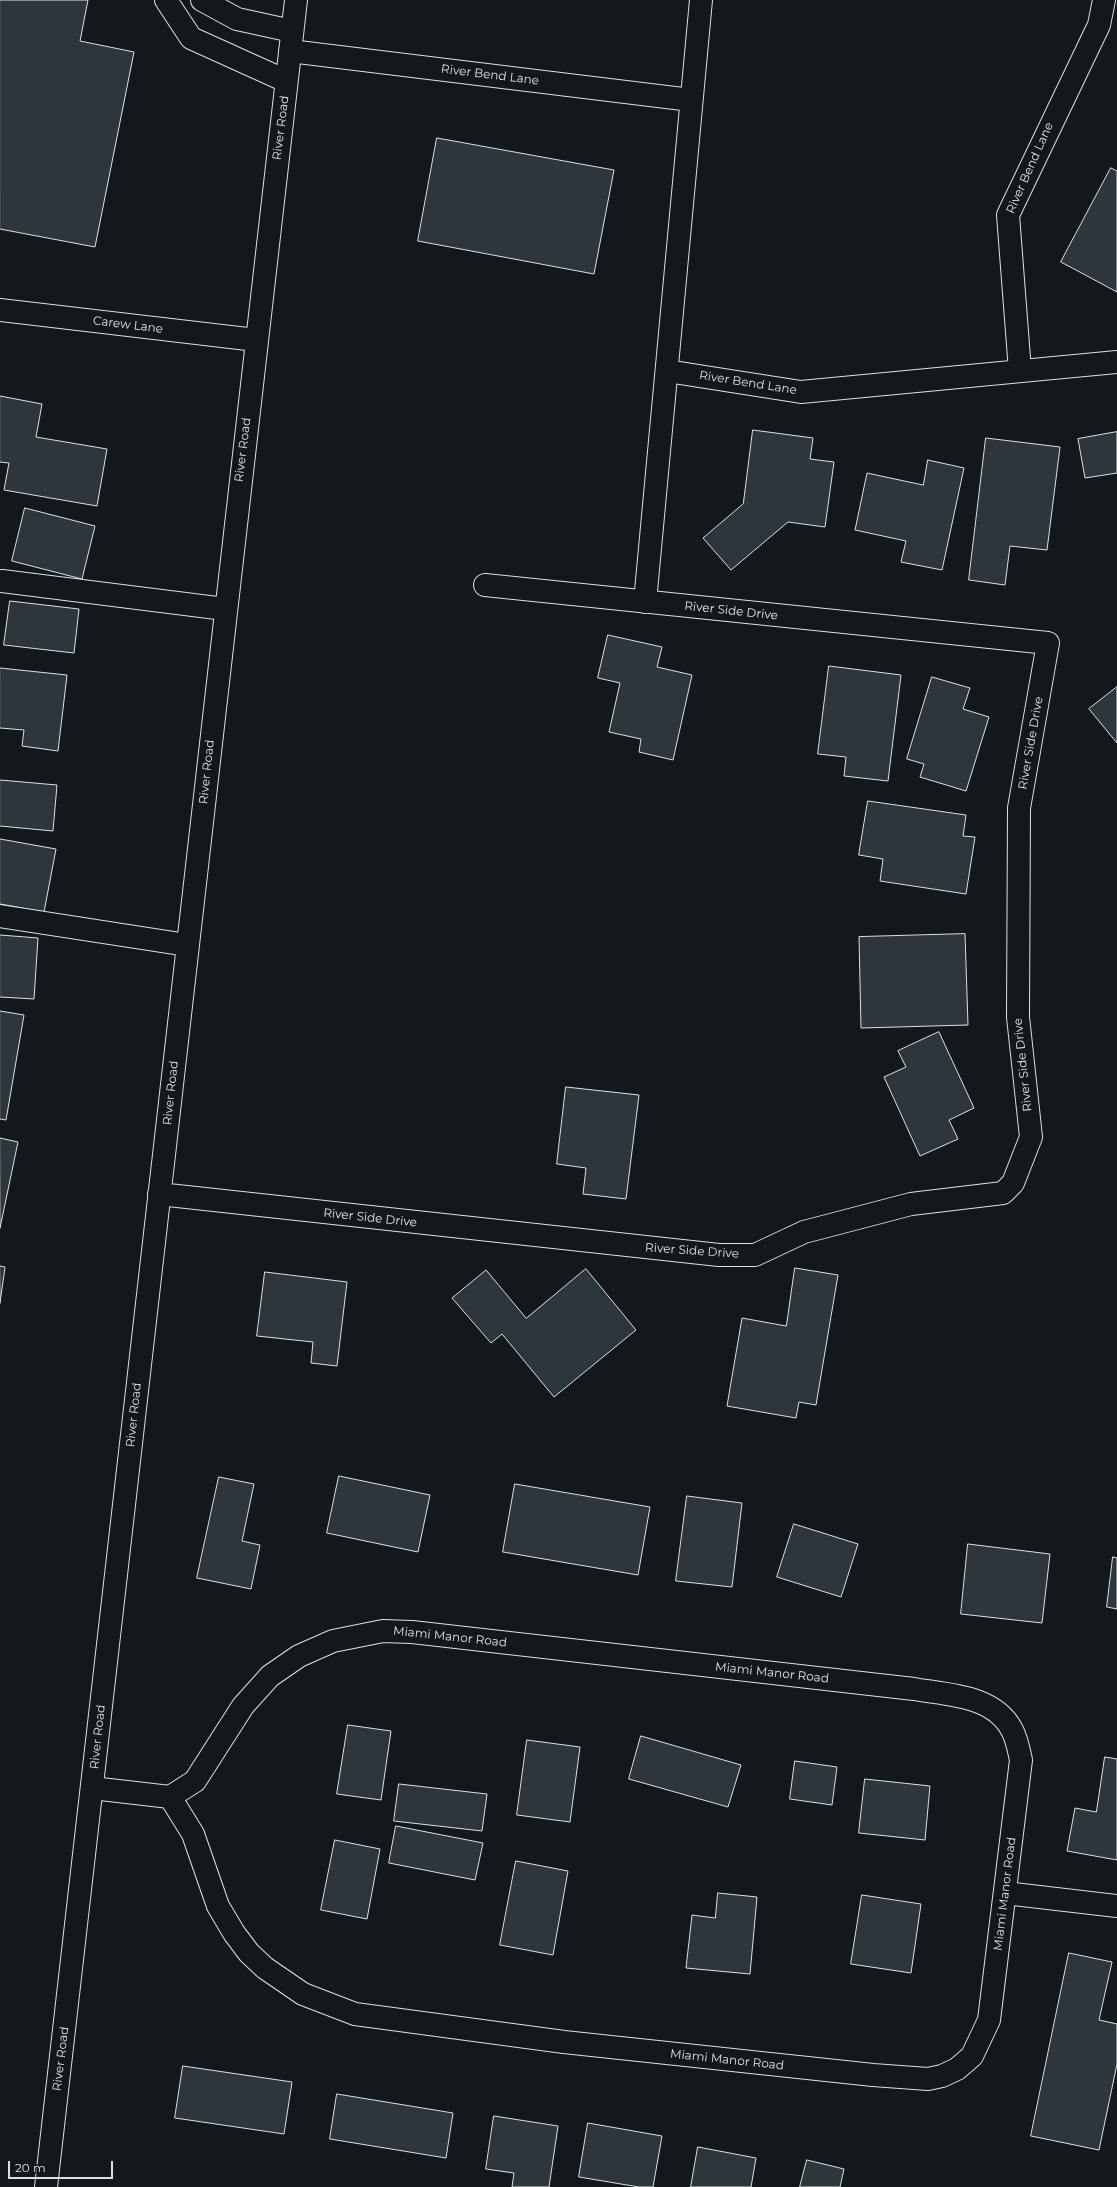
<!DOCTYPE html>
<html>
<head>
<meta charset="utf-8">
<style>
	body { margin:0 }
	#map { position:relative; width:1117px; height:2187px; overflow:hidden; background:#14181c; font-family:Montserrat,sans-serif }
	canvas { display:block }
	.scale { position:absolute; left:8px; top:2161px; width:105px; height:18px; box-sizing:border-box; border:2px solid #d8e6dc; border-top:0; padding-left:5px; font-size:12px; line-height:14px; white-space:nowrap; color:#d8e6dc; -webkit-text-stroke:3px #14181c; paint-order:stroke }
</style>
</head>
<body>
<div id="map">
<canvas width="1117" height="2187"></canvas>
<div class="scale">20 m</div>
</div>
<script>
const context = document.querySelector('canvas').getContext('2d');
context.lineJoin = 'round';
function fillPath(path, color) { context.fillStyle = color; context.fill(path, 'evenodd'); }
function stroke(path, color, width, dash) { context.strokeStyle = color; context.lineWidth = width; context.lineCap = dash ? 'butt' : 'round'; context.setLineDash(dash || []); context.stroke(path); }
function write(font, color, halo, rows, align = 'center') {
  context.font = font + ' Montserrat,sans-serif'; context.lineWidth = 3; context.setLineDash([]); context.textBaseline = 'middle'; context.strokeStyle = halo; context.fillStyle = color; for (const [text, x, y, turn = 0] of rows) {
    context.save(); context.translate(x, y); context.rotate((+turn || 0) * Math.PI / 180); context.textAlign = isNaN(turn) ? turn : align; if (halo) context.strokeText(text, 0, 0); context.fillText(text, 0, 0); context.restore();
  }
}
const building = new Path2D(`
	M0,0H88L80,41L134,52L95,247L0,229Z
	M437,138L614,170L594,274L418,241Z
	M1111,168L1117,171V292L1061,262Z
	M0,396L42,404L36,437L107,449L97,506L4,490L9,463L0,462Z
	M753,430L813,438L810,459L834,462L825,527L788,522L731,570L703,538L743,504Z
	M1117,432V473L1085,478L1078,439Z
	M986,438L1060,447L1047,550L1010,546L1005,585L969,580Z
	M928,460L964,468L942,570L901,562L906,541L855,530L867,473L923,485Z
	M25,508L95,526L82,579L12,561Z
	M10,601L79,609L74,653L4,645Z
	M608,635L662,647L657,667L692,675L673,760L639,752L641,739L609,732L620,683L598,678Z
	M829,666L901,675L888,781L844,776L846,757L818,754Z
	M0,668L67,675L58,751L22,746L24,730L0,728Z
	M932,677L970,688L963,709L989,717L966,791L920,777L924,764L907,759Z
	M1117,687V743L1089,709Z
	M0,780L57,785L53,831L0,826Z
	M868,801L966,815L963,836L975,837L966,894L880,881L883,859L859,855Z
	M0,839L56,849L44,912L0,904Z
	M965,934L968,1025L861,1028L859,937Z
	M0,935L38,938L34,999L0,997Z
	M0,1011L24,1015L6,1120L0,1119Z
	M939,1032L974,1108L949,1120L958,1139L920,1156L884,1077L906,1067L898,1051Z
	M566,1087L639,1095L626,1199L583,1194L586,1168L557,1164Z
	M0,1138L18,1142L0,1228Z
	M0,1266L5,1267L0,1303Z
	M795,1268L838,1275L816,1405L799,1402L796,1418L727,1406L742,1318L786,1326Z
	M586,1269L636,1330L554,1397L502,1334L491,1343L452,1298L486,1270L526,1318Z
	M265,1272L347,1282L337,1366L311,1363L313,1342L257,1336Z
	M339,1476L430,1495L418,1552L327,1533Z
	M219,1477L254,1484L242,1541L260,1545L251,1589L197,1578Z
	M515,1484L650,1507L638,1575L503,1552Z
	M687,1496L742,1503L732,1587L676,1581Z
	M794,1524L858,1544L841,1597L777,1577Z
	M968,1544L1050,1554L1042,1623L961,1614Z
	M1113,1557L1117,1558V1609L1107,1607Z
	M348,1725L391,1731L381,1800L337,1794Z
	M641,1736L741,1765L728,1807L629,1779Z
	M527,1740L580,1747L570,1822L517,1815Z
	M1105,1757L1117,1759V1860L1067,1851L1075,1808L1096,1812Z
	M795,1761L837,1767L832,1805L790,1799Z
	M865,1779L930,1786L925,1840L859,1833Z
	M399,1784L487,1794L482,1831L394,1821Z
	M396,1826L483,1843L475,1880L389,1863Z
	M335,1840L380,1849L367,1919L321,1910Z
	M516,1861L568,1871L553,1955L500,1945Z
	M718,1893L757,1897L750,1974L686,1968L692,1915L715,1918Z
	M862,1895L921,1904L911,1973L851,1964Z
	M1069,1953L1112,1962L1099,2020L1117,2024V2064L1099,2150L1031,2136Z
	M183,2066L292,2082L284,2134L175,2118Z
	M337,2094L453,2113L446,2158L330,2139Z
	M494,2116L558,2126L549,2187H512L514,2173L486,2169Z
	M588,2123L662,2136L653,2187H639L579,2177Z
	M698,2147L756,2158L751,2187H691Z
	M807,2160L844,2169L840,2187H800Z`);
fillPath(building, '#2c363c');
stroke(building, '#d8e6dc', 1);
const minor = new Path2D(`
	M166,0L191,38L286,81
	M202,0L237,19L292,31
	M290,51L691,100
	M0,310L256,340
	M667,371L801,392L1117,362
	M1020,371L1008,215L1099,25L1104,0
	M2,581L225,609
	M645,602L701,0
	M0,916L187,945
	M159,1194L719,1255H755L804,1232L911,1204L1003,1193L1013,1183L1031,1137L1018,1017L1019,808L1048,643L485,585
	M92,1788L170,1797L193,1834L218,1906L234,1933L249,1953L265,1968L303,1994L355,2014L564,2042L873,2075L928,2079L942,2076L957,2069L972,2056L989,2020L1021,1760C1019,1751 1017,1739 1012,1730C994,1695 948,1695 914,1689L412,1632L383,1631L333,1641L299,1656L270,1676L243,1706L195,1781L170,1797
	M1005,1893L1117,1906
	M46,2187L296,0`);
stroke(minor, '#d8e6dc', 24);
stroke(minor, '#14181c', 22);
write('12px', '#d8e6dc', '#14181c', [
	["River Bend Lane",490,75,7],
	["River Road",281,128,-83],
	["River Bend Lane",1030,168,-66],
	["Carew Lane",128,325,7],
	["River Bend Lane",748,383,9],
	["River Road",243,450,-83],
	["River Side Drive",731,611,6],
	["River Side Drive",1031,743,-80],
	["River Road",207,772,-84],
	["River Side Drive",1023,1065,-96],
	["River Road",171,1093,-84],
	["River Side Drive",370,1218,6],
	["River Side Drive",692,1251,4],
	["River Road",134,1415,-84],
	["Miami Manor Road",450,1637,6],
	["Miami Manor Road",772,1673,6],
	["River Road",98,1737,-84],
	["Miami Manor Road",1005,1894,-83],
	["River Road",61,2059,-83],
	["Miami Manor Road",727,2060,6]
]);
</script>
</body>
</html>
